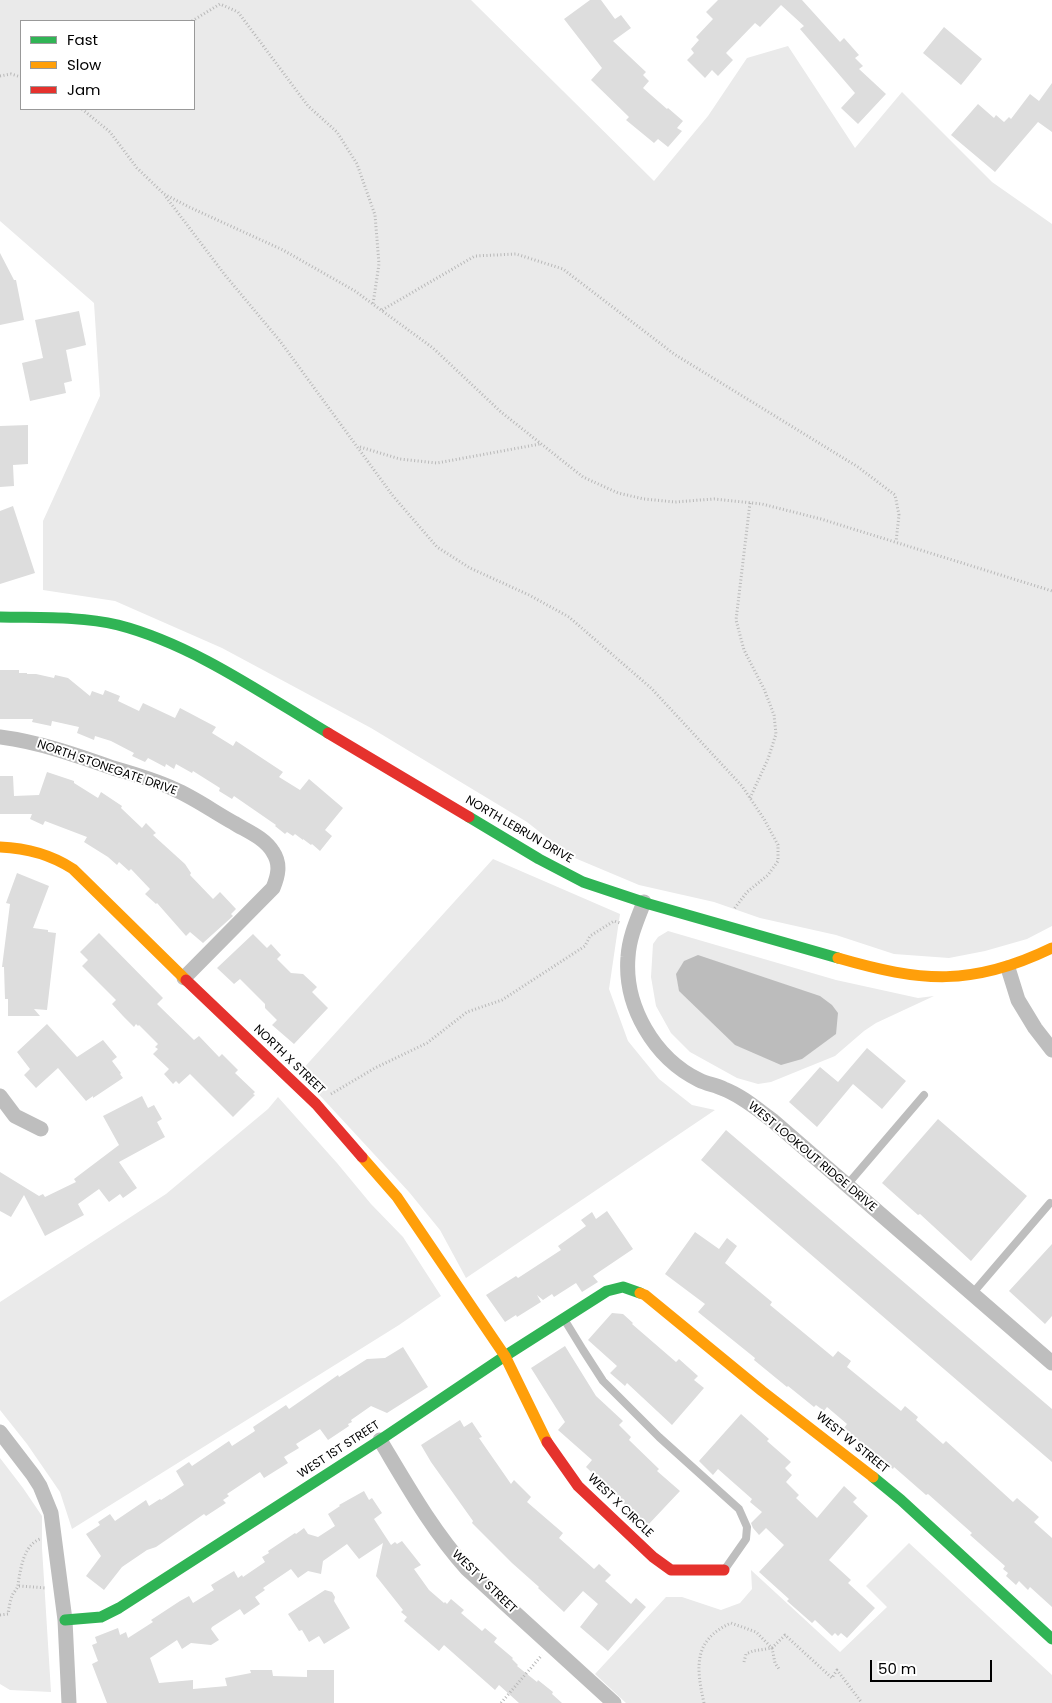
<!DOCTYPE html>
<html>
<head>
<meta charset="utf-8">
<style>
	body { margin:0 }
	#map { position:relative; width:1052px; height:1703px; overflow:hidden; background:#fff; font-family:Poppins,sans-serif }
	canvas { display:block }
	.legend { position:absolute; left:20px; top:20px; width:175px; height:90px; box-sizing:border-box; background:#fff; border:1px solid #999; margin:0; padding:6px 9px; list-style:none; font-size:15px; color:#000 }
	.legend li { display:flex; align-items:center; gap:10px; height:25px }
	.legend b { width:25px; border:1px solid #999 }
	.scale { position:absolute; left:870px; top:1660px; width:122px; height:22px; box-sizing:border-box; border:2px solid #000; border-top:0; padding-left:6px; font-size:15px; line-height:18px; white-space:nowrap; color:#000; -webkit-text-stroke:4px #fff; paint-order:stroke }
</style>
</head>
<body>
<div id="map">
<canvas width="1052" height="1703"></canvas>
<ul class="legend">
<li><b style="height:6px;background:#30b455"></b>Fast</li>
<li><b style="height:6px;background:#ff9f0a"></b>Slow</li>
<li><b style="height:6px;background:#e5322d"></b>Jam</li>
</ul>
<div class="scale">50 m</div>
</div>
<script>
const context = document.querySelector('canvas').getContext('2d');
context.lineJoin = 'round';
function fillPath(path, color) { context.fillStyle = color; context.fill(path, 'evenodd'); }
function stroke(path, color, width, dash) { context.strokeStyle = color; context.lineWidth = width; context.lineCap = dash ? 'butt' : 'round'; context.setLineDash(dash || []); context.stroke(path); }
function write(font, color, halo, rows, align = 'center') {
  context.font = font + ' Poppins,sans-serif'; context.lineWidth = 4; context.setLineDash([]); context.textBaseline = 'middle'; context.strokeStyle = halo; context.fillStyle = color; for (const [text, x, y, turn = 0] of rows) {
    context.save(); context.translate(x, y); context.rotate((+turn || 0) * Math.PI / 180); context.textAlign = isNaN(turn) ? turn : align; if (halo) context.strokeText(text, 0, 0); context.fillText(text, 0, 0); context.restore();
  }
}
fillPath(new Path2D(`
	M0,0H471L654,181L708,116L747,58L788,46L855,148L902,92L992,182L1052,224V926L1027,939L985,951L949,958L894,954L836,935L760,918L714,902L639,885L570,856L527,822L371,728L222,648L115,601L43,590V521L100,396L94,303L0,221ZM21,21H194V109H21Z
	M493,859L620,914L609,989L628,1041L659,1079L692,1105L715,1110L466,1278L440,1230L409,1192L313,1088L301,1071Z
	M668,931L836,980L918,998L934,996L876,1023L864,1031L835,1056L771,1082L758,1084L737,1078L690,1052L671,1033L656,1006L651,977L653,944L658,937Z
	M278,1097L337,1163L371,1204L403,1237L441,1296L399,1325L72,1529L60,1492L27,1444L0,1410V1302L166,1194L268,1109Z
	M0,1458L23,1488L42,1516V1548L51,1692L10,1690L0,1684Z
	M909,1543L1052,1675V1703H626L595,1674L666,1597H682L721,1610L740,1603L752,1589L751,1570L840,1652L887,1607L866,1586Z`), '#eaeaea');
fillPath(new Path2D(`
	M698,955L820,996L832,1005L838,1013L836,1034L802,1059L781,1065L735,1045L679,991L676,974L684,961Z`), '#bcbcbc');
fillPath(new Path2D(`
	M590,0H601L615,19L621,15L631,28L613,41L646,72L643,75L649,81L643,88L667,109L668,108L683,121L677,128L682,131L668,147L658,139L654,143L626,120L629,117L591,80L602,68L564,19Z
	M718,0H802L840,42L844,38L859,55L855,58L863,66L859,69L886,94L858,124L841,108L855,93L800,29L804,26L781,5L760,27L755,23L726,53L733,60L718,76L712,70L705,78L687,60L694,53L691,49L699,40L696,37L713,19L706,12Z
	M944,27L982,59L961,85L923,53Z
	M1052,83V132L1038,122L995,172L951,135L978,104L994,118L996,115L1004,122L1009,117L1011,119L1030,94L1039,101Z
	M0,253L14,280H16L24,320L0,325Z
	M79,311L86,345L66,350L72,381L64,383L66,393L30,401L22,363L43,358L35,320Z
	M28,425V464L13,465L14,486L0,487V426Z
	M13,506L35,573L0,584V511Z
	M0,670H19V673H27V674H36L54,678L55,675L68,678L90,696L92,691L103,695L105,690L120,696L118,701L139,711L143,703L175,718L180,708L216,727L212,733L233,746L236,741L283,772L279,777L300,790L309,779L343,808L325,830L332,836L320,851L312,844L311,845L303,839V840L295,834L293,836L287,832L285,834L275,826L276,825L234,796L232,799L219,791L220,788L193,771L192,773L176,764L174,769L166,764L165,767L148,758L145,762L132,756L134,753L111,741L95,736L94,740L77,733L79,727L52,721L51,726L32,722L33,719H0Z
	M47,772L74,781V783L98,798L101,792L122,806L121,808L142,828L146,823L156,833L153,835L185,864L191,873L190,875L213,899L220,892L236,909L231,914L233,916L203,943L190,932L186,936L157,903L156,904L145,894L150,889L131,869L129,871L119,862L117,865L108,857L84,842L87,837L45,821L43,825L30,819L32,814H0V776H13L14,796L39,795Z
	M17,873L49,886L33,928L48,930V932L56,933L47,1010L34,1009L40,1016H8V999H5L4,967H2L10,904L6,903Z
	M99,933L163,998L157,1004L194,1040L199,1036L219,1057L222,1054L238,1070L235,1073L255,1092L253,1094L255,1095L233,1117L190,1074L179,1084L176,1081L173,1084L164,1074L169,1069L153,1054L158,1049L155,1047L158,1044L139,1025L138,1026L136,1024L134,1027L123,1016L112,1004L116,1000L82,966L88,960L80,952Z
	M253,934L267,948L271,944L281,955L277,959L291,973L303,974L317,987L312,992L328,1008L294,1044L272,1025L277,1020L265,1008V1004L240,979L234,984L217,968Z
	M47,1024L77,1057L103,1040L117,1057L112,1061L121,1073L120,1074L123,1078L93,1098V1096L86,1101L58,1068L36,1088L24,1075L30,1069L17,1052Z
	M867,1048L906,1081L882,1109L853,1084L817,1127L789,1102L820,1067L838,1082Z
	M142,1096L148,1108L154,1105L162,1119L157,1122L165,1137L119,1162L137,1188L123,1198L120,1194L109,1202L99,1189L78,1204L84,1215L45,1236L24,1195L11,1217L0,1211V1172L39,1196L43,1194L45,1197L76,1182L74,1179L119,1145L103,1116Z
	M938,1119L1027,1196L971,1261L920,1214L918,1215L882,1183Z
	M726,1130L1052,1409V1462L701,1160Z
	M607,1211L633,1249L593,1276L598,1282L582,1292L576,1283L554,1297L552,1294L543,1300L537,1295L541,1302L517,1317L516,1315L505,1322L486,1295L516,1276L518,1278L561,1250L558,1246L586,1226L581,1220L592,1212L596,1219Z
	M695,1232L719,1249L727,1238L737,1246L725,1263L772,1302L770,1305L833,1357L838,1351L851,1361L847,1367L901,1411L905,1406L918,1417L916,1420L943,1444L946,1441L1013,1502L1017,1498L1039,1517L1034,1522L1052,1538V1607L1030,1587L1028,1590L1019,1581L1016,1585L1006,1576L1008,1573L1003,1569L1005,1566L970,1535L972,1533L928,1494L926,1495L894,1467L893,1469L880,1458L878,1460L868,1452L870,1450L844,1428L847,1424L827,1407L824,1411L816,1405L814,1407L788,1386L787,1387L754,1360L755,1358L698,1312L705,1304L665,1274Z
	M1052,1244V1316L1045,1324L1009,1291Z
	M612,1313L623,1314L633,1323L632,1324L676,1362L679,1359L698,1376L694,1380L704,1388L672,1425L627,1383L625,1386L610,1373L617,1366L588,1340Z
	M565,1346L596,1396L623,1421L619,1425L631,1437L629,1440L659,1469L657,1471L680,1491L647,1526L586,1467L592,1460L558,1430L565,1422L531,1368Z
	M403,1347L428,1387L387,1413L371,1406L351,1420L352,1422L348,1424L349,1426L328,1440L320,1429L296,1444L299,1448L284,1457L288,1463L264,1478L260,1472L227,1494L229,1496L223,1500L226,1503L206,1516L204,1514L156,1547L147,1550L122,1567L104,1590L86,1576L101,1556L86,1534L100,1525L98,1522L110,1514L115,1521L146,1500L149,1506L160,1499L161,1500L184,1485L176,1471L189,1462L192,1466L229,1441L232,1446L255,1431L253,1427L286,1405L289,1409L338,1375L339,1377L367,1359L385,1358Z
	M741,1414L769,1439L767,1441L791,1462L785,1468L792,1475L786,1482L799,1495L796,1498L817,1518L844,1486L857,1498L853,1502L868,1516L829,1560L851,1580L848,1583L875,1608L847,1638L841,1633L838,1636L835,1633L832,1636L815,1620L812,1623L787,1601L789,1599L759,1572L784,1545L766,1528L759,1535L753,1528L751,1523L762,1512L750,1502L752,1499L718,1469L713,1475L699,1461Z
	M460,1420L464,1427L472,1422L482,1437L479,1438L511,1484L514,1480L531,1497L527,1502L563,1533L559,1538L594,1569L599,1564L611,1575L605,1581L631,1604L636,1598L646,1607L608,1651L580,1627L598,1604L583,1591L564,1612L538,1588L539,1587L512,1563L472,1523L473,1521L431,1462L421,1445Z
	M364,1491L369,1500L372,1498L382,1513L374,1519L391,1545L395,1542L397,1544L402,1541L421,1565L414,1569L429,1590L444,1603L445,1602L447,1604L451,1599L464,1610L461,1613L482,1631L485,1628L497,1638L494,1642L513,1658L512,1659L518,1665L517,1666L537,1682L538,1680L553,1692L552,1694L562,1703H519L499,1685L495,1690L444,1645L439,1651L404,1621L407,1617L401,1612L403,1610L376,1576L383,1543L359,1559L347,1544L323,1561L321,1574L308,1571L298,1578L291,1569L263,1588L265,1590L255,1597L260,1604L244,1615L240,1609L212,1627L211,1629L219,1640L211,1645L191,1643L182,1649L177,1640L150,1658L159,1683L193,1680V1689L227,1686L225,1678L251,1673L250,1670H272L273,1676L307,1677V1670H334V1703H107L92,1664L98,1661L92,1645L97,1643L95,1637L118,1628L120,1635L126,1632L128,1638L153,1622L151,1620L180,1601L189,1596L193,1603L214,1590L211,1585L234,1571L238,1578L242,1575L243,1577L265,1562L262,1557L269,1553L268,1551L295,1533L296,1534L304,1528L308,1534L318,1537L335,1526L328,1514L340,1506L339,1505Z
	M325,1590L332,1592L335,1597L334,1601L350,1628L324,1644L319,1636L309,1642L302,1630L299,1631L288,1614Z`), '#ddd');
stroke(new Path2D(`
	M192,21L220,4L238,12L308,106L337,132L357,164L375,215L379,264L373,304
	M0,76L11,74L21,77
	M82,109L110,132L137,168L164,194L189,207L283,250L355,291L433,348L501,412L583,477L618,493L644,499L675,502L714,499L762,504L821,519L1052,591
	M166,197L225,275L280,341L393,496L437,547L470,568L529,595L569,617L651,688L742,786L764,819L778,845V861L768,875L747,892L734,909
	M382,310L475,256L516,254L563,269L674,354L858,467L895,495L899,515L896,542
	M360,447L400,459L437,463L540,444
	M750,503L736,620L744,650L764,689L774,715L776,734L768,759L750,798
	M331,1094L375,1068L427,1043L467,1012L502,1000L585,946L590,936L614,921L620,923
	M19,1586L46,1588
	M0,1615L8,1614C9,1608 10,1600 13,1594C15,1591 18,1588 18,1584C21,1568 23,1546 40,1539
	M744,1662L746,1654L753,1651L772,1648L775,1663L779,1669
	M501,1703L542,1655
	M704,1703C696,1667 693,1640 731,1623L756,1632L772,1648L785,1635L832,1678L837,1670L862,1703`), '#b8b8b8', 3, [1, 2.5]);
stroke(new Path2D(`
	M847,1185L924,1095
	M972,1294L1050,1203
	M564,1319L583,1350L603,1381L659,1437L739,1509L747,1527L746,1539L725,1569`), '#bebebe', 8);
stroke(new Path2D(`
	M0,737C39,742 76,755 113,768C134,774 155,780 174,789C195,798 214,812 234,823C247,831 265,838 273,852C281,864 278,876 273,888L184,978
	M644,902C637,920 629,938 628,957C624,1006 654,1058 699,1080C707,1084 716,1085 724,1089C742,1096 757,1109 772,1120L1052,1363
	M1008,968L1018,1000L1035,1028L1052,1050
	M0,1096L15,1116L41,1129
	M0,1432L33,1475L40,1486L51,1513L65,1620L69,1703
	M380,1440C407,1485 432,1530 467,1569L614,1703`), '#bebebe', 15);
stroke(new Path2D(`
	M0,617C40,618 79,616 118,625C192,644 263,694 328,733
	M469,817L539,859L583,882L649,904L838,958
	M873,1477L901,1500L1052,1639
	M65,1620L101,1617L119,1608L380,1440L505,1356L607,1291L623,1287L640,1293`), '#30b455', 11);
stroke(new Path2D(`
	M0,847C27,848 50,854 73,869L186,980
	M838,958C921,982 972,987 1052,948
	M362,1157L397,1197L505,1356L547,1442
	M640,1293L645,1295L762,1391L873,1477`), '#ff9f0a', 11);
stroke(new Path2D(`
	M328,733L469,817
	M186,980L316,1104L362,1157
	M547,1442L578,1486L653,1557L671,1570H724`), '#e5322d', 11);
write('12px', '#000', '#fff', [
	["NORTH STONEGATE DRIVE",107,768,19],
	["NORTH LEBRUN DRIVE",519,830,30],
	["NORTH X STREET",289,1060,44],
	["WEST LOOKOUT RIDGE DRIVE",812,1157,40],
	["WEST W STREET",852,1443,39],
	["WEST 1ST STREET",339,1450,-33],
	["WEST X CIRCLE",620,1506,44],
	["WEST Y STREET",484,1582,44]
]);
</script>
</body>
</html>
